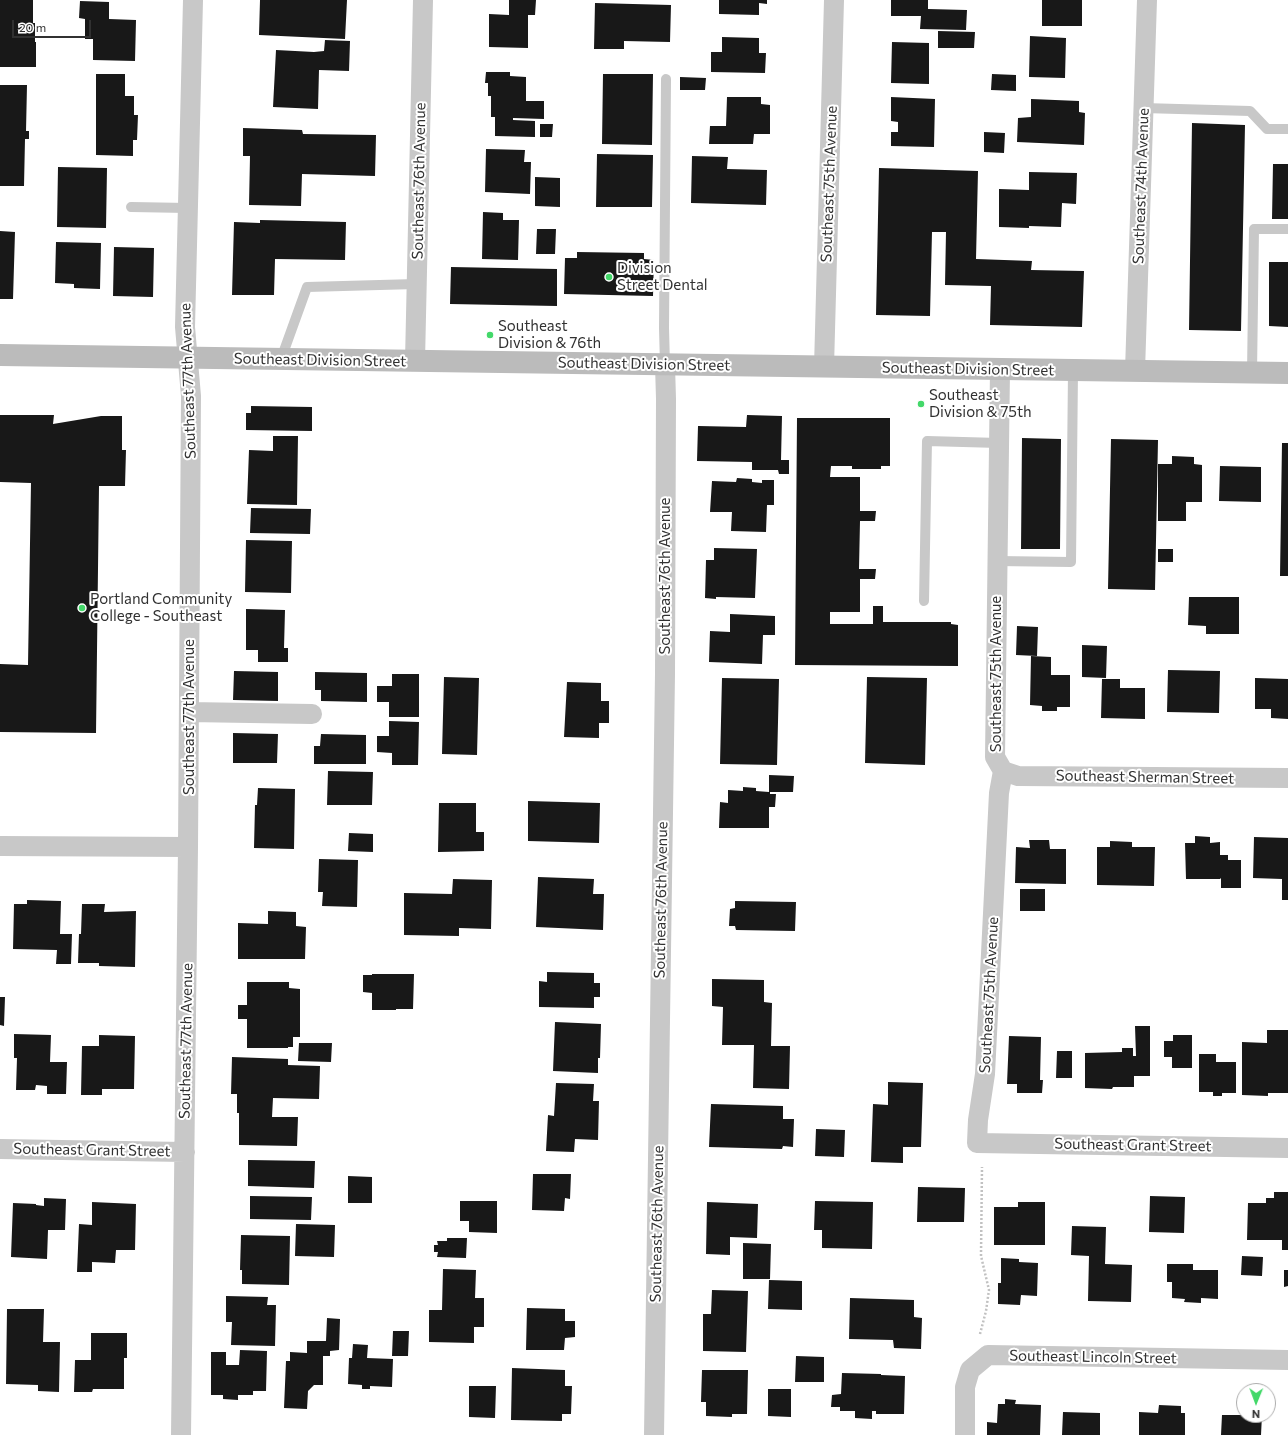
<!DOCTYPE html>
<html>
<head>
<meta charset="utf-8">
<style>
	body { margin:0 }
	#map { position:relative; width:1288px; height:1435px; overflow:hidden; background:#fff; font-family:Commissioner,sans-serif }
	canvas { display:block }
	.north { position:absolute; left:1236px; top:1383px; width:40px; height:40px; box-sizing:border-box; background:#fff; border:1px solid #adadad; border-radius:50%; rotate:181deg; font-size:11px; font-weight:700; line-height:16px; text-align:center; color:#313131 }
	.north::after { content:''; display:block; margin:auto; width:14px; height:18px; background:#43d869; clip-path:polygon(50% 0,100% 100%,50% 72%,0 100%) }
	.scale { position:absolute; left:12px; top:20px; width:79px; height:18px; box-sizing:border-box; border:2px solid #313131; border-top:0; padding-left:5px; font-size:12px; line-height:14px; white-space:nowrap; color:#313131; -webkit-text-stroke:3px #fff; paint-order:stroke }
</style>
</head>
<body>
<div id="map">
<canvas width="1288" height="1435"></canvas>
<div class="north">N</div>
<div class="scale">20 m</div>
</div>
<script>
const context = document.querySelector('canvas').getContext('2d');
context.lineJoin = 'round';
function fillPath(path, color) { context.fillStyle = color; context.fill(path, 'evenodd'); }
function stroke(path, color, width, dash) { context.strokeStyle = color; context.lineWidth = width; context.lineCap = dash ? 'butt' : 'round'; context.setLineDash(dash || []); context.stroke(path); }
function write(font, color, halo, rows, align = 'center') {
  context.font = font + ' Commissioner,sans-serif'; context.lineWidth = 4; context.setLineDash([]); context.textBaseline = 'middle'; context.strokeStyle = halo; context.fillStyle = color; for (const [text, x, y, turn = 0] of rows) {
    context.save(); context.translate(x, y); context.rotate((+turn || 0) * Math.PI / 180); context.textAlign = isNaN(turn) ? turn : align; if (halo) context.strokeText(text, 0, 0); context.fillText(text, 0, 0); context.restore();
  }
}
fillPath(new Path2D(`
	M0,0H33V23H35V42H36V67H0Z
	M260,0H347L345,39L259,35Z
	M509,0H536L535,15H528V48L489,47V14L509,15Z
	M719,0H767V4L759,3V15L719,14Z
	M891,0H928V9L967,10L966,30L920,29L921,16H891Z
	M1042,0H1082V26H1042Z
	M80,1L109,2V19L136,20L135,61L93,60V39H85V19L79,18Z
	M595,3L671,5L670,42L624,41V49H594Z
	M938,31L975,32L974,48H938Z
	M1030,36L1066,38L1065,78L1029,77Z
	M722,37L759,38V53H766L765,73L711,72V52H722Z
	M325,40L350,41L349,71L319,70L318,109L273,107L276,50L314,52L324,51Z
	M892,42L929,43V84L891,83Z
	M486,72H510V76L526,77V101H544V119L513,118V120L535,121V137L495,136V117H491V96H488V83H485Z
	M96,74H125V96H134V115H138L137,140H133V156L96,155Z
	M603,74H653L652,145L602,144Z
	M992,74L1016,75V91L991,90Z
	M680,77L706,78L705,90H680Z
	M0,85H27L26,131H29V139H25L24,186H0Z
	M727,97H761V104L770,105V134H754L753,144H709L710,126H726Z
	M891,97L935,99L934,147L891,146V132H898V122L891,121Z
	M1031,99L1079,101V112L1085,113L1084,145L1017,142L1018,118L1031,117Z
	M1192,123L1245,125L1241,331L1189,330Z
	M540,124H553L552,137H540Z
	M243,128L302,130L303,134L376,135L375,176L302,174L301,206L249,205L250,156H243Z
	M984,132L1005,133L1004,153L984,152Z
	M486,149L525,150L524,162H531L530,194L485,192Z
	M597,154L653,155L652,207H596Z
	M692,156L728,157L727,169L767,170L766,205L691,203Z
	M1273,164H1288V219H1272Z
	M58,167L107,168L106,228L57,227Z
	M879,168L978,171L976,259L1032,261L1031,270L1084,271L1082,327L990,325L991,286L945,285L946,232H932L930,316L876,315Z
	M1029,172L1077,173L1076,204L1062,203L1061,227L1029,226V228L999,227V189L1029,190Z
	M535,177L560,178V207L535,206Z
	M483,212L503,213V220H519L518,260L482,259Z
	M260,220L346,222L345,260L275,259L274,295H232L234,222L260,223Z
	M537,229H556L555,254H536Z
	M0,231L15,232L13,299H0Z
	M56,242L101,243L100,289L74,288V284L55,283Z
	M114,247L154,248L153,297L113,296Z
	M577,252L644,253V259L654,260L653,296L564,294L565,258H577Z
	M1269,262H1288V327L1269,326Z
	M451,267L557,269V306L450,304Z
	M251,406L312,407V431L246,430V413H251Z
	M0,415H54L53,424L101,416H122V450H126L125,486H99L96,733L0,732V664L28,665L31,483L0,482Z
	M747,415L782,416L781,460H789V474H779L778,470H752V462L697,461L698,426L746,427Z
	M797,418H890V466H881V469H852V466H831L830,477H860V511H876L875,521H860L859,569H876L875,579H860V612H830V624H873V606H883V622H951V624L958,625V666L795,665Z
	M273,436H298L297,505L247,504L249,450L273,451Z
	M1022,438L1061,439L1060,549H1021Z
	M1111,439L1158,440L1155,590L1108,589Z
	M1282,443H1288V576H1280Z
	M1172,456L1194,457V464L1202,465V502H1186V521H1158V464H1172Z
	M1220,466L1261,467V502L1219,501Z
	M737,478L752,479V482L762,483V480H774V505H767L766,532L731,531L732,512H710L712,481L736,482Z
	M251,508L311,509L310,534L250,533Z
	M246,540L292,541L291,593L245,592Z
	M714,548L757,549L755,598L716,597V599L705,598L706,560H714Z
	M1158,549H1173V562H1158Z
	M1189,597H1239V634H1206V626L1188,625Z
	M246,609L285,610L284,648H288V662H258V650H246Z
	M730,614L775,616V635H763L762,664L709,662L710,631L730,632Z
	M1017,626L1038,627L1037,656L1016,655Z
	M1082,645L1107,646L1106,678L1082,677Z
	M1031,656L1051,657V675H1070V707H1057V711H1042V706L1030,705Z
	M1168,670L1220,671L1219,713L1167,712Z
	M234,671L278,672V701L233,700Z
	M315,672L367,673V702L321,701V690H315Z
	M392,674H419V717H389V702H377V686H392Z
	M444,677L479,678L477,755L442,754Z
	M867,677L927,678L925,765L865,763Z
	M722,678L779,679L777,765L720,764Z
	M1255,678L1288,679V719L1271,718V709H1255Z
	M1102,679H1120V688H1145V719L1101,718Z
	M567,682L601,683V701H609V723H599V738L564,737Z
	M389,721L419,722L418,765H392V753L377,752V736H389Z
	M233,733L278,734L277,763H233Z
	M321,734L366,735V764H314V746H320Z
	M328,771L373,772L372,805H327Z
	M769,775L794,776L793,792H770V794H776L775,807H769V828H719L720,802L728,803V790L743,791V787L756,788V791L769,792Z
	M258,788L295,789L294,849L254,848L255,805H257Z
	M528,801L600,803L599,843L528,841Z
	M439,803H476V832H484V851L438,852Z
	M349,833L373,834V852L348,851Z
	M1195,836L1210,837V843L1220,842V855H1228V860H1241V888H1221V878L1220,879H1186L1185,843H1195Z
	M1254,837L1288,838V900H1282V879L1253,878Z
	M1029,840H1049L1050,849H1066V884L1015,883L1016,847L1030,848Z
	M1110,841L1132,842V847H1155L1154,886L1097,885V847H1110Z
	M319,859L358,860L357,907L322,906L323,892H318Z
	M538,877L594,879L593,894H604L603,930L536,927Z
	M453,879L492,880L491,929L459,928V936L404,935V893L452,894Z
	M1020,889H1045V911H1020Z
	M27,900L61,901L60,934H72L71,964H56L57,950L13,949L14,904H27Z
	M735,901L796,902L795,931L736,930L735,926H729L730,909L735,908Z
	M82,904H105L104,912L136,911L135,967L99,966V963H78L79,934H81Z
	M268,911L296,912V926L306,927L305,959H238V923L268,924Z
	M547,972L594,973V983H600V997H594V1008L539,1007V981L547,982Z
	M372,974H414L413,1009H396V1010H372V993L363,992V975H372Z
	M712,979L764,980V1002L772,1003L771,1046H790L789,1089L753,1088L754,1045H722L723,1007L712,1006Z
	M247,982H289V988L300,989V1037H293V1047H288V1048H247V1019H238V1005H247Z
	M0,997H5L4,1026L0,1025Z
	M555,1022L601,1024L600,1058H598V1073L553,1071Z
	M1135,1026H1150V1076H1134V1087H1113L1112,1089L1085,1088V1053L1122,1052V1048H1133V1056H1136Z
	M1267,1030H1288V1093H1268V1096L1242,1095V1042L1267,1043Z
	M14,1034L51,1035L50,1062H67L66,1094H47V1086L36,1085L35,1090H16L17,1058H14Z
	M99,1035L135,1036L134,1089H102V1095H81L82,1046H99Z
	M1173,1035H1192V1068H1172V1057H1164V1041H1173Z
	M1009,1036L1041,1037L1040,1080H1043L1042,1093H1017V1084H1007Z
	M299,1043H332L331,1062L298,1061Z
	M1057,1051H1072V1078H1056Z
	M1199,1054H1216V1062H1236V1093H1222V1096H1213V1092H1199Z
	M232,1057L288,1059V1065L320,1066L319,1099L273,1098L272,1117H298L297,1146L239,1145V1113H237V1094H231Z
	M888,1082L923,1083L921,1147H903V1163L871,1162L873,1104L888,1105Z
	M556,1083L594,1084L593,1101H599L598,1140L575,1139L574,1152L546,1151L548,1115L554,1116Z
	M711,1104L783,1106V1119H794L793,1147L783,1146L782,1149L709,1147Z
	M816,1129L845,1130L844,1157L815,1156Z
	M248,1160L315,1161L314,1188L248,1186Z
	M533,1174H571L570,1199L565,1198L564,1211L532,1210Z
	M348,1176L372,1177V1203H348Z
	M918,1187L965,1188L964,1222H917Z
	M1274,1192H1288V1250H1282V1240H1247L1248,1203H1266V1198H1274Z
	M250,1196L312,1197L311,1220L250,1219Z
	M1150,1196L1185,1197L1184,1233L1149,1232Z
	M44,1198L66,1199L65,1230H48L47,1259L11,1257L13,1203L36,1204V1205L44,1206Z
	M460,1201H497V1233L469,1232V1221H460Z
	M815,1201L873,1202L872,1249L822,1248V1230H814Z
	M92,1202L136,1204L135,1250H116L115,1263L92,1262V1272H77L79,1224L92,1225Z
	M707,1202L758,1204L757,1238L730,1237V1255L706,1254Z
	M1018,1202H1045V1245H994V1207H1018Z
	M296,1224L335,1225L334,1257L295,1256Z
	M1072,1226L1106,1227L1105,1264L1132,1265L1131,1302L1088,1301L1089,1256L1071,1255Z
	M241,1235L290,1236L289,1285L242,1284V1270H240Z
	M447,1238H467L466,1258L437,1257L438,1252H434V1245H438L437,1241H447Z
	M743,1243L771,1244L770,1279H743Z
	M1242,1256L1263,1257L1262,1276L1241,1275Z
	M1001,1258L1019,1259V1262L1038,1263L1037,1296L1021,1295L1020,1305L998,1304V1283H1001Z
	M1167,1264H1193V1270H1218V1299L1201,1298V1303L1184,1302L1185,1299L1172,1298V1282H1167Z
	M443,1269L476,1270L475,1298H484V1327H474V1343L429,1342V1310H442Z
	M1284,1270H1288V1286L1284,1287Z
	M769,1280L802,1281V1310L768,1309Z
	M712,1290L748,1291L746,1352L703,1351V1314H711Z
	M226,1296L268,1297L267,1305H276L275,1346L231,1345L232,1322H226Z
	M850,1298L914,1300V1317L922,1318L921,1349L894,1348L893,1340L849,1339Z
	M527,1308L565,1309V1321H575V1337L565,1338L564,1350H526Z
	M7,1309H44L43,1342H60L59,1392L38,1391V1385L6,1384Z
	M327,1318L340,1319L339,1350L330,1351V1356H323V1385H314L308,1391L307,1409L284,1408L286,1361H290V1352L307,1353V1341H326Z
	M393,1331H409L408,1356H392Z
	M91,1333H127V1358H124V1389H93L92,1392H74L75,1360H91Z
	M353,1344L368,1345L367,1358L393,1359L392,1387L370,1386V1389H362V1385L348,1384L349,1358H352Z
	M240,1350L267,1351L266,1391H253V1395H238V1400L223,1399V1395H211V1352H226V1365H239Z
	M796,1356L824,1357V1382H795Z
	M512,1368L565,1370V1386H572L571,1414H562V1421L511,1420Z
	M702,1370H748L747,1414H732V1417L706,1416V1402H701Z
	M842,1373L881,1374V1375L905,1376L904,1414H876V1411H872V1419L855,1418V1411H840V1407H831L832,1395L841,1394Z
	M469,1386H496L495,1418L469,1417Z
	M768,1389H791V1417L768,1416Z
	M1005,1399L1016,1400L1015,1404L1041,1405L1040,1435H987V1422L997,1423L998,1404H1005Z
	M1159,1405L1181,1406V1413H1185V1435H1139V1412L1158,1413Z
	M1063,1412L1100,1413V1435H1062Z
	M1222,1415H1262L1261,1435H1221Z`), '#181818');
stroke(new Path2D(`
	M980,1334L986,1311L989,1290L981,1256L982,1167`), '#c1c1c1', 2.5, [2, 2]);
stroke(new Path2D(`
	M1143,108L1250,111L1267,129H1288
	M131,207L188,208
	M281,359L307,287L416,284
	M665,365L664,328L666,79
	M1252,373L1254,229H1288
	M997,561L1071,562L1073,371
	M924,601L927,441L999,443`), '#c8c8c8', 10);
stroke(new Path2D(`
	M415,361L423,0
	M824,367L834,0
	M1000,370L995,757L1003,771L999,793L985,1074L978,1120L977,1143L1288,1148
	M1135,371L1147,0
	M189,712L312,714
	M1003,771L1018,776L1288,778
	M0,846L188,847
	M0,1149L185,1152
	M181,1435L188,847L191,396L185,327L193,0
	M654,1435L665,674L666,399L665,365
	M965,1435V1387L970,1370L988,1355L1288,1360`), '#c8c8c8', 20);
stroke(new Path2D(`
	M0,355L1288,373`), '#bbb', 22);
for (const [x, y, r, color] of [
	[609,277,4,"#43d869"],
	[490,335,4,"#43d869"],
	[921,404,4,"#43d869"],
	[82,608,4,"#43d869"]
]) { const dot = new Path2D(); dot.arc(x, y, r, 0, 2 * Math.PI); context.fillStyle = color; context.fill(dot); stroke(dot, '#fff', 1.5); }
write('15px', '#313131', '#fff', [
	["Southeast 76th Avenue",419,181,-89],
	["Southeast 75th Avenue",829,184,-88],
	["Southeast 74th Avenue",1141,186,-88],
	["Southeast Division Street",320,360,1],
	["Southeast Division Street",644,364,1],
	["Southeast Division Street",968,369,1],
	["Southeast 77th Avenue",188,381,-92],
	["Southeast 76th Avenue",665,576,-90],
	["Southeast 75th Avenue",996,674,-90],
	["Southeast 77th Avenue",189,717,-90],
	["Southeast Sherman Street",1145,777,1],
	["Southeast 76th Avenue",661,900,-89],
	["Southeast 75th Avenue",989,995,-87],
	["Southeast 77th Avenue",186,1041,-89],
	["Southeast Grant Street",1133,1145,1],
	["Southeast Grant Street",92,1150,1],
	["Southeast 76th Avenue",657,1224,-89],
	["Southeast Lincoln Street",1093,1357,1]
]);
write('15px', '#313131', '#fff', [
	["Division",617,268],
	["Street Dental",617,285],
	["Southeast",498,326],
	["Division & 76th",498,343],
	["Southeast",929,395],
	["Division & 75th",929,412],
	["Portland Community",90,599],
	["College - Southeast",90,616]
], 'left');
</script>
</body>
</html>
